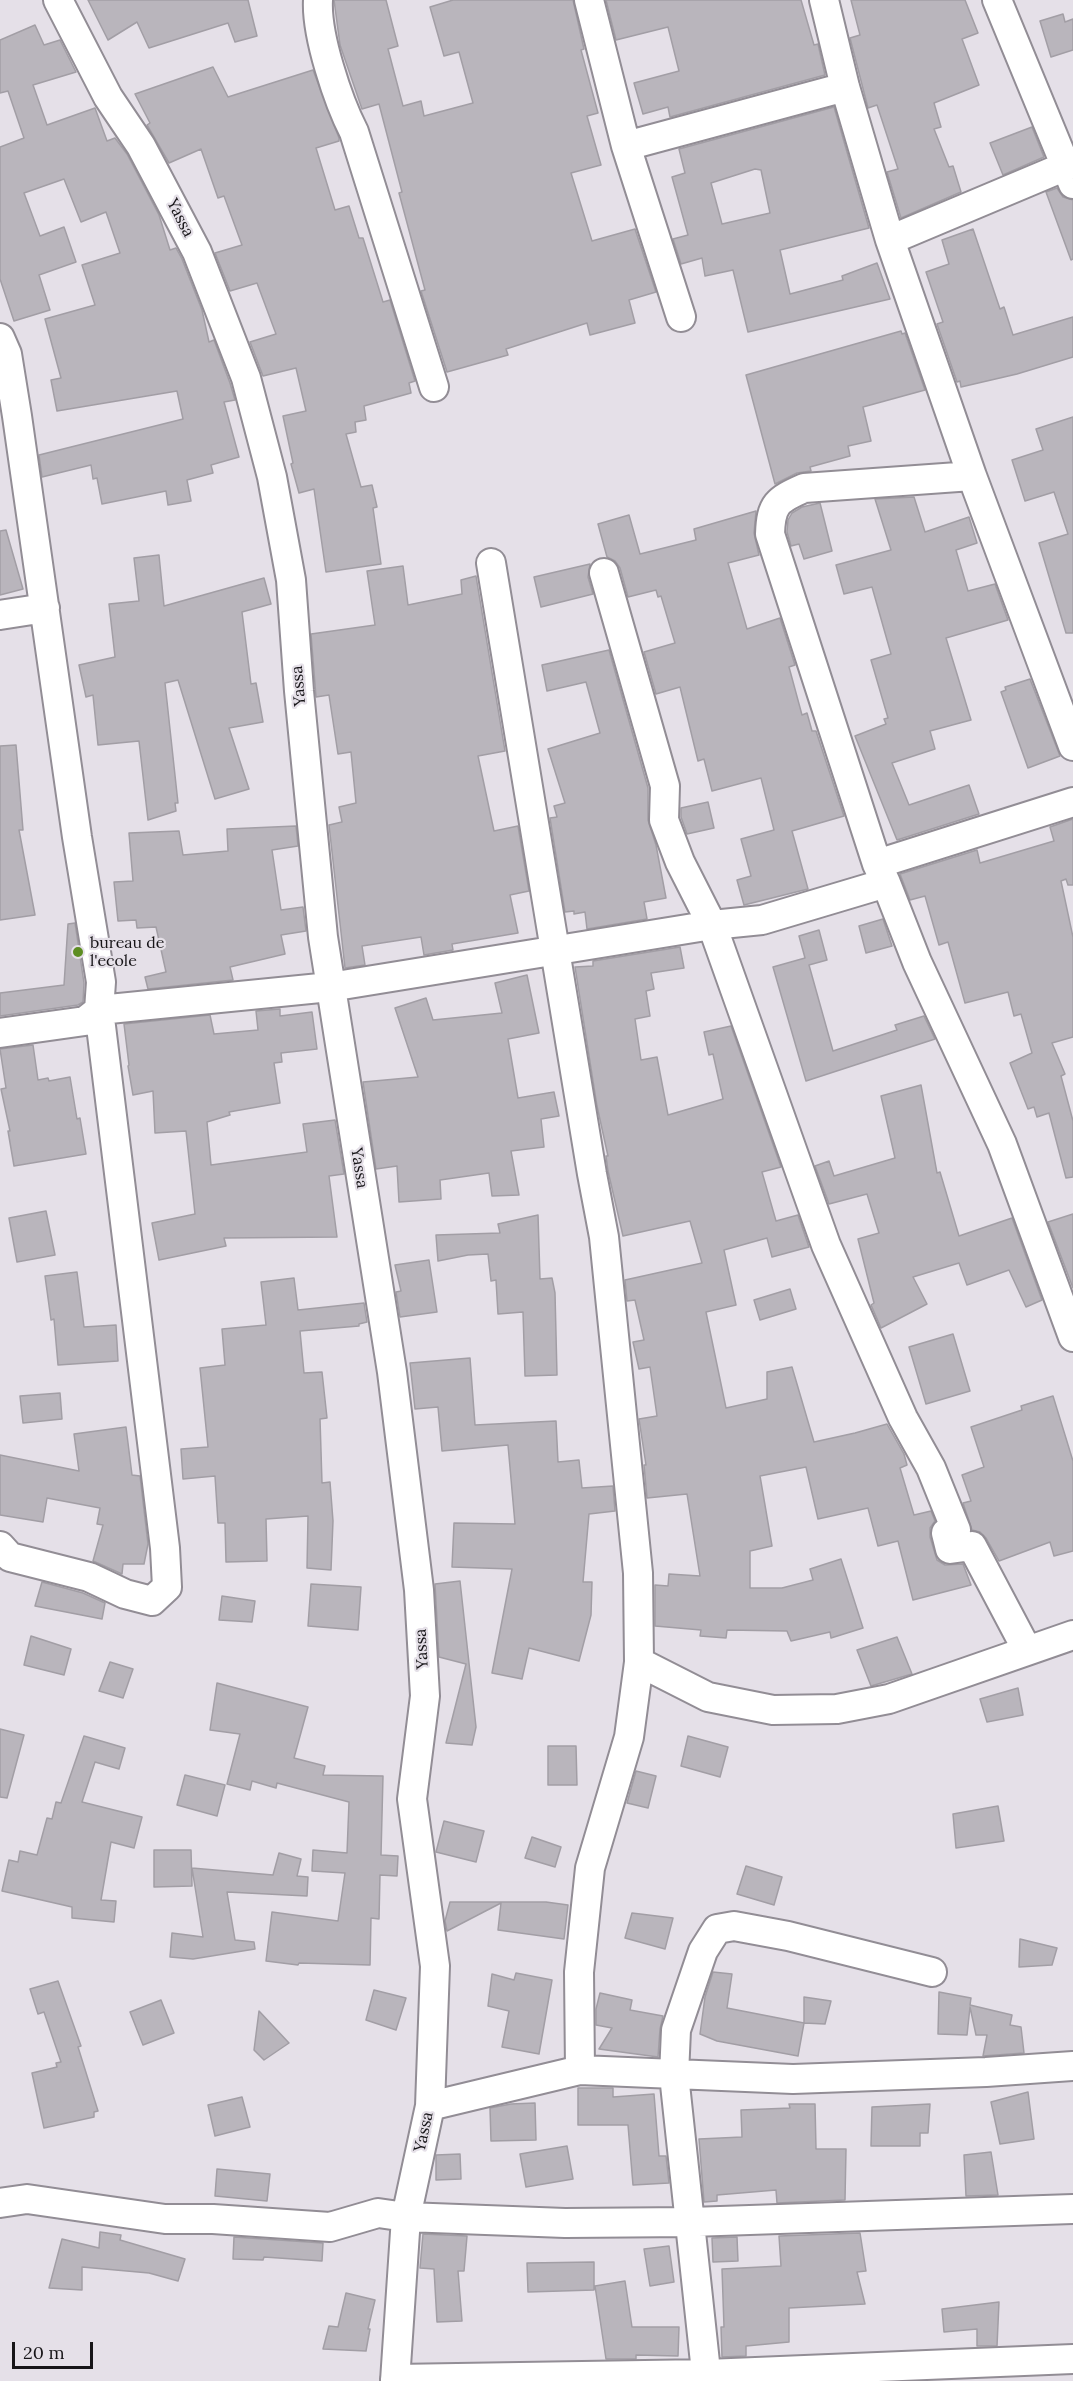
<!DOCTYPE html>
<html>
<head>
<meta charset="utf-8">
<style>
	body { margin:0 }
	#map { position:relative; width:1073px; height:2381px; overflow:hidden; background:#e5e0e8; font-family:Lora,serif }
	canvas { display:block }
	.scale { position:absolute; left:12px; top:2342px; width:81px; height:27px; box-sizing:border-box; border:3px solid #171518; border-top:0; padding-left:8px; font-size:18px; line-height:21px; white-space:nowrap; color:#171518; -webkit-text-stroke:4px #e5e0e8; paint-order:stroke }
</style>
</head>
<body>
<div id="map">
<canvas width="1073" height="2381"></canvas>
<div class="scale">20 m</div>
</div>
<script>
const context = document.querySelector('canvas').getContext('2d');
context.lineJoin = 'round';
function fillPath(path, color) { context.fillStyle = color; context.fill(path, 'evenodd'); }
function stroke(path, color, width, dash) { context.strokeStyle = color; context.lineWidth = width; context.lineCap = dash ? 'butt' : 'round'; context.setLineDash(dash || []); context.stroke(path); }
function write(font, color, halo, rows, align = 'center') {
  context.font = font + ' Lora,serif'; context.lineWidth = 4.5; context.setLineDash([]); context.textBaseline = 'middle'; context.strokeStyle = halo; context.fillStyle = color; for (const [text, x, y, turn = 0] of rows) {
    context.save(); context.translate(x, y); context.rotate((+turn || 0) * Math.PI / 180); context.textAlign = isNaN(turn) ? turn : align; if (halo) context.strokeText(text, 0, 0); context.fillText(text, 0, 0); context.restore();
  }
}
const building = new Path2D(`
	M88,0H248L257,36L235,42L228,23L149,48L137,22L108,40Z
	M334,0H386L398,46L388,49L403,106L421,101L424,116L473,103L459,52L444,56L430,7L453,0H573L584,49L581,50L598,113L587,116L601,165L571,173L592,241L635,229L656,292L629,300L635,323L590,335L587,323L506,349L508,355L447,372L421,291L425,290L399,193L402,192L379,104L362,109L340,45Z
	M606,0H801L814,45L818,44L825,75L670,117L668,107L643,114L634,83L679,71L668,27L616,40Z
	M851,0H965L978,33L962,39L979,85L934,103L941,127L934,129L949,167L953,166L961,192L901,218L887,172L898,169L877,105L868,108L850,38L860,35Z
	M1063,14L1065,22L1073,19V50L1051,57L1040,21Z
	M35,25L44,45L60,40L76,72L33,85L47,125L95,108L107,141L115,138L127,154L159,215L170,250L176,248L182,259L202,310L209,342L214,340L230,383L235,400L224,402L239,457L211,465L213,473L187,480L191,501L168,505L166,491L102,504L97,478L93,479L91,465L42,477L39,455L183,419L177,391L57,411L51,380L61,378L45,319L95,305L82,265L120,253L106,212L81,222L64,179L24,193L40,236L64,227L76,262L39,275L50,310L14,321L0,279V147L24,138L8,91L0,93V40Z
	M213,67L228,97L313,70L339,138V141L316,148L335,210L349,206L359,238H363L383,302L390,300L415,381L409,383L411,393L364,406L366,420L355,422L356,432L346,434L361,487L372,485L377,507L373,508L381,564L326,572L314,489L299,493L291,464L293,463L283,416L306,411L296,368L263,376L250,342L276,334L257,283L230,291L215,253L242,245L224,196L218,198L201,149L169,163L147,125L150,123L135,94Z
	M834,107L869,228L780,250L790,294L843,280L842,276L877,263L890,299L748,332L733,270L705,276L702,258L681,264L673,239L688,235L672,177L685,173L679,149ZM755,169L761,170L770,213L722,224L711,183Z
	M1032,127L1044,157L1003,175L990,143Z
	M1057,188L1063,197L1073,200V259L1071,260L1046,192Z
	M973,229L1000,309L1004,307L1013,335L1073,317V357L1017,374L961,387L960,381L957,382L937,324L943,322L926,272L949,264L942,240Z
	M901,331L902,334L905,333L925,390L863,407L871,441L848,446L850,456L810,467L811,471L797,473L775,484L746,375Z
	M1073,417V633H1066L1039,543L1068,534L1054,492L1025,501L1012,460L1043,450L1036,429Z
	M914,497L925,532L969,517L977,543L956,550L968,591L995,584L1008,620L946,638L971,720L930,731L935,749L892,763L909,805L969,785L979,814L897,840L855,736L886,724L884,719L888,718L871,660L891,654L872,587L844,594L836,565L891,550L875,499Z
	M820,503L832,551L804,559L799,544L791,546L787,532L788,520L792,513L802,507Z
	M756,511L754,533L759,555L728,563L747,629L780,618L795,665L789,667L802,715L807,713L812,731H816L844,816L792,831L808,889L744,905L737,880L751,876L741,839L774,830L761,778L712,791L704,759L698,761L680,687L656,694L644,652L675,643L661,596L658,597L656,590L628,597L620,568L615,561L607,557L598,524L629,515L640,554L696,540L694,529Z
	M6,530L23,589L0,595V531Z
	M159,555L164,606L264,578L271,604L242,612L251,684L256,683L263,722L229,728L249,789L215,799L178,680L165,683L178,803H175L176,811L148,820L139,741L98,745L93,695L86,697L79,665L115,657L109,604L139,601L134,558Z
	M590,564L588,577L593,594L541,607L534,577Z
	M403,566L408,605L462,594L461,580L476,576L505,751L478,756L494,831L518,826L529,891L510,895L518,933L452,944L453,950L424,955L421,937L362,946L365,965L345,968L329,825L342,822L339,807L356,803L351,752L338,754L329,695L316,697L311,634L375,625L367,571Z
	M609,650L648,788V820L656,845L666,898L644,902L647,919L587,929L585,912L574,914V911L565,912L550,818L557,817L554,806L565,803L548,749L600,733L586,682L547,691L542,665Z
	M1030,679L1060,756L1028,768L1001,692L1006,690L1005,687Z
	M16,745L23,830H19L35,915L0,920V746Z
	M708,802L714,828L687,834L681,817V808Z
	M1073,819V885H1068L1066,879L1061,881L1073,937V1037L1052,1043L1065,1074L1061,1076L1073,1121V1177L1066,1178L1049,1113L1037,1117L1034,1107L1028,1109L1010,1063L1032,1053L1021,1014L1014,1016L1008,992L965,1003L948,942L939,945L925,896L910,900L900,874L977,850L980,863L1054,841L1050,827Z
	M296,826L298,846L272,850L281,910L303,907L306,931L281,935L285,954L230,967L233,980L148,989L145,977L166,972L156,927L137,928L136,920L118,921L114,882L133,881L129,833L179,831L183,855L228,851L227,829Z
	M883,919L892,946L866,953L859,926Z
	M75,923L84,983L83,1002L78,1005L0,1016V993L64,985L68,924Z
	M819,930L827,960L809,965L833,1051L897,1030L895,1025L924,1016L935,1039L806,1081L773,967L805,958L799,936Z
	M680,947L684,968L651,973L654,989L646,991L650,1016L635,1019L641,1060L657,1057L668,1115L723,1099L713,1054L709,1055L704,1032L731,1026L781,1167L762,1172L776,1221L798,1215L809,1247L772,1257L767,1238L724,1250L736,1305L706,1312L726,1408L767,1399V1372L792,1367L814,1442L855,1433L887,1424L904,1454L907,1465L900,1468L914,1515L931,1511L935,1521L930,1528V1537L937,1560L945,1565L963,1564L971,1585L913,1600L898,1541L878,1546L868,1508L818,1519L806,1467L760,1476L772,1546L750,1551V1588H782L813,1580L810,1569L841,1559L863,1628L831,1638L830,1632L791,1641L787,1631L727,1630L726,1638L700,1636L701,1630L655,1626V1585L668,1586L669,1574L700,1576L687,1494L647,1498L644,1465H646L639,1419L657,1416L650,1367L639,1369L633,1342L644,1340L635,1300L627,1301L625,1280L702,1263L690,1221L623,1236L608,1171L606,1156H608L597,1106L575,967L593,966V961Z
	M527,975L539,1033L508,1039L518,1098L554,1092L559,1116L541,1119L544,1147L511,1151L519,1195L492,1196L489,1173L440,1180L441,1199L399,1202L397,1166L376,1169L363,1082L418,1077L395,1008L426,998L433,1020L502,1013L495,983Z
	M280,1009V1016L312,1012L317,1049L281,1053L282,1062L274,1063L280,1103L229,1112L230,1115L207,1122L211,1165L307,1152L303,1124L335,1120L344,1174L329,1176L337,1237L224,1238L226,1246L159,1260L152,1223L195,1214L186,1131L155,1133L153,1091L133,1095L128,1066L129,1065L124,1024L210,1015L214,1034L258,1030L256,1011Z
	M33,1045L38,1080L48,1078L49,1081L70,1077L77,1119L80,1118L86,1154L14,1166L8,1131H10L1,1089L6,1088L0,1049Z
	M921,1085L937,1173L940,1172L959,1236L1012,1218L1042,1300L1026,1307L1009,1270L967,1285L959,1263L913,1277L927,1304L881,1328L871,1305L874,1303L858,1239L879,1233L867,1194L829,1204L815,1166L829,1161L834,1176L895,1158L881,1096Z
	M46,1211L55,1255L17,1262L9,1218Z
	M1073,1214V1288L1048,1222Z
	M538,1215L540,1279L552,1278L555,1293L557,1375L525,1376L523,1312L498,1314L496,1280L491,1281L488,1254L468,1255L438,1261L436,1235L500,1233L498,1224Z
	M429,1260L437,1312L400,1317L396,1292L401,1291L395,1265Z
	M77,1272L84,1327L116,1325L118,1361L58,1365L54,1319L51,1320L45,1276Z
	M294,1278L298,1310L364,1303L367,1322L359,1324V1326L300,1331L304,1373L322,1372L327,1418L320,1419L322,1483L330,1482L333,1521L331,1570L307,1568L308,1516L266,1519L267,1561L226,1562L225,1523H218L215,1476L183,1479L181,1449L208,1447L200,1368L225,1365L222,1329L266,1325L261,1282Z
	M790,1289L796,1309L760,1320L754,1300Z
	M953,1334L970,1391L926,1404L909,1347Z
	M470,1358L475,1425L556,1421L558,1462L579,1460L582,1488L613,1486L615,1511L589,1514L583,1582H592L591,1615L579,1661L529,1648L522,1679L492,1673L512,1569L452,1567L454,1523L515,1524L508,1445L442,1451L438,1407L415,1409L410,1363Z
	M60,1393L62,1419L23,1423L20,1396Z
	M1053,1396L1073,1461V1551L1054,1556L1050,1542L999,1561L986,1538L980,1532L972,1530L963,1503L971,1501L962,1475L984,1467L971,1427L1022,1410L1021,1406Z
	M126,1427L132,1475L140,1476L148,1544L144,1564H123L122,1574L93,1561L103,1525L97,1524L100,1508L47,1498L43,1522L0,1515V1455L79,1471L74,1434Z
	M460,1581L476,1727L472,1745L446,1743L466,1664L439,1657L435,1584Z
	M42,1582L83,1593L105,1603L102,1619L35,1606Z
	M311,1584L361,1587L358,1630L308,1626Z
	M222,1596L255,1601L252,1622L219,1620Z
	M31,1636L71,1649L64,1675L24,1665Z
	M897,1637L912,1674L871,1686L857,1650Z
	M110,1662L133,1669L123,1698L99,1691Z
	M217,1683L308,1707L294,1758L325,1766L323,1775L383,1776L381,1855L398,1856L397,1876L380,1875L379,1919L371,1918L370,1965L299,1963L298,1965L266,1961L272,1912L338,1921L345,1873L312,1871L313,1850L347,1853L349,1802L277,1783L276,1788L252,1781L250,1790L227,1784L240,1734L210,1730Z
	M1018,1688L1023,1715L987,1722L980,1699Z
	M0,1729L24,1735L7,1798L0,1797Z
	M84,1736L125,1748L119,1769L95,1762L82,1802L142,1817L134,1848L111,1842L101,1900L116,1901L114,1922L72,1918V1907L2,1891L9,1860L18,1862L20,1851L37,1855L47,1818L52,1819L56,1802L61,1803Z
	M688,1736L728,1747L720,1777L681,1766Z
	M548,1746H576L577,1785H548Z
	M636,1771L656,1776L648,1808L627,1803Z
	M185,1775L225,1785L217,1816L177,1805Z
	M998,1806L1004,1841L956,1848L953,1814Z
	M444,1821L484,1831L476,1862L436,1852Z
	M532,1837L561,1847L555,1867L525,1858Z
	M154,1850H191L192,1886L154,1887Z
	M279,1853L301,1859L297,1876L308,1877L307,1896L227,1892L235,1940L254,1942L255,1949L193,1959L170,1957L172,1933L203,1937L192,1868L273,1875Z
	M746,1866L782,1877L774,1905L737,1894Z
	M450,1902H546L568,1905L564,1939L498,1930L501,1903L447,1931L445,1921Z
	M632,1913L673,1918L665,1949L625,1938Z
	M1020,1939L1057,1948L1052,1965L1019,1967Z
	M713,1972L732,1974L727,2008L804,2023L798,2056L717,2041L700,2034L705,1997Z
	M516,1973L552,1980L539,2054L502,2047L509,2011L488,2006L492,1974L514,1980Z
	M58,1981L81,2046L78,2047L98,2111L94,2112V2117L44,2128L32,2073L57,2067L56,2063L61,2062L44,2012L38,2014L30,1989Z
	M374,1990L406,1998L396,2030L366,2020Z
	M939,1992L971,1998L970,2005L1012,2015L1010,2025L1021,2027L1024,2053L983,2056L987,2035H976L970,2007L967,2035L938,2034Z
	M600,1993L632,2000L630,2010L663,2016L660,2029L658,2057L599,2049L612,2028L596,2025V2009Z
	M804,1997L831,2001L825,2024L804,2023Z
	M161,2000L174,2033L143,2045L130,2012Z
	M259,2011L289,2043L264,2060L254,2050Z
	M578,2088H613V2097L654,2094L659,2156H666L669,2183L633,2185L628,2125H578Z
	M1028,2092L1034,2139L1000,2144L991,2102Z
	M242,2097L250,2127L215,2136L208,2105Z
	M535,2103L536,2140L491,2141L490,2108L511,2104Z
	M789,2104H815L816,2149H846L845,2200L777,2203L776,2190L717,2195V2201L704,2202L699,2139L742,2137L741,2110L790,2108Z
	M930,2104L928,2133H920V2146H871L872,2107Z
	M567,2146L573,2179L526,2187L520,2154Z
	M991,2152L998,2195L966,2196L964,2155Z
	M460,2154L461,2179L436,2180V2155Z
	M217,2169L270,2174L267,2201L215,2196Z
	M100,2232L121,2235L120,2240L185,2259L178,2281L149,2273L82,2267V2290L49,2288L62,2239L99,2248Z
	M860,2233L866,2271L857,2272L865,2304L789,2308V2342L746,2346V2356L722,2357L721,2327H724L722,2269L781,2266L779,2236Z
	M423,2234L467,2236L464,2271H458L462,2321L437,2322L434,2269L420,2268Z
	M234,2237L323,2243L322,2261L264,2257L263,2260L233,2259Z
	M737,2237L738,2261L713,2262L712,2238Z
	M669,2246L674,2282L650,2286L644,2249Z
	M594,2262V2290L528,2292L527,2263Z
	M625,2281L632,2327H679L678,2356L636,2355V2359H606L595,2286Z
	M346,2293L375,2300L368,2329H370L366,2351L323,2349L329,2326L338,2327Z
	M999,2302L997,2346H977V2329L944,2332L942,2309Z`);
fillPath(building, '#b9b5bc');
stroke(building, '#a29ea5', 1.5);
const minor = new Path2D(`
	M58,0L108,97L141,146L197,252L246,378L272,477L291,580L299,691L323,937L392,1372L419,1590L425,1696L412,1799L435,1966L430,2106L406,2217L395,2381
	M318,0C316,35 338,101 354,132L434,387
	M589,0L626,146L681,317
	M824,0L845,87L890,240L972,476L1073,746
	M997,0L1073,184
	M626,146L845,87
	M890,240L1066,166
	M0,338L7,354L17,416L77,837L101,982L99,1010L165,1548L167,1587L152,1601L125,1594L89,1577L10,1557L0,1546
	M972,476L804,488C777,500 771,504 770,534L877,864L886,883L917,962L1002,1144L1073,1337
	M491,563L592,1174L604,1237L638,1573L639,1662L629,1737L590,1868L579,1972L580,2070
	M604,573L665,786L664,820L680,862L712,925L826,1245L903,1418L931,1468L956,1530L946,1533L950,1549L972,1546L1027,1650
	M0,615L45,608
	M877,864L1073,802
	M0,1033L85,1021L99,1010L330,987L712,925L762,920L886,883
	M639,1662L708,1697L773,1710L837,1709L889,1699L1073,1635
	M430,2106L580,2070L793,2079L986,2072L1073,2066
	M0,2203L27,2199L165,2219H213L330,2227L378,2213L406,2217L565,2223L691,2222L1073,2209
	M395,2379L707,2374L1073,2359
	M707,2381L674,2075L676,2030L703,1951L717,1929L734,1926L788,1936L932,1972`);
stroke(minor, '#928d95', 32);
stroke(minor, '#fff', 28);
for (const [x, y, r, color] of [
	[78,952,6,"#5d8d22"]
]) { const dot = new Path2D(); dot.arc(x, y, r, 0, 2 * Math.PI); context.fillStyle = color; context.fill(dot); stroke(dot, '#e5e0e8', 2); }
write('16px', '#171518', '#e5e0e8', [
	["Yassa",180,218,63],
	["Yassa",299,686,-95],
	["Yassa",359,1168,81],
	["Yassa",422,1649,-93],
	["Yassa",424,2132,-78]
]);
write('16px', '#171518', '#e5e0e8', [
	["bureau de",90,943],
	["l'ecole",90,961]
], 'left');
</script>
</body>
</html>
